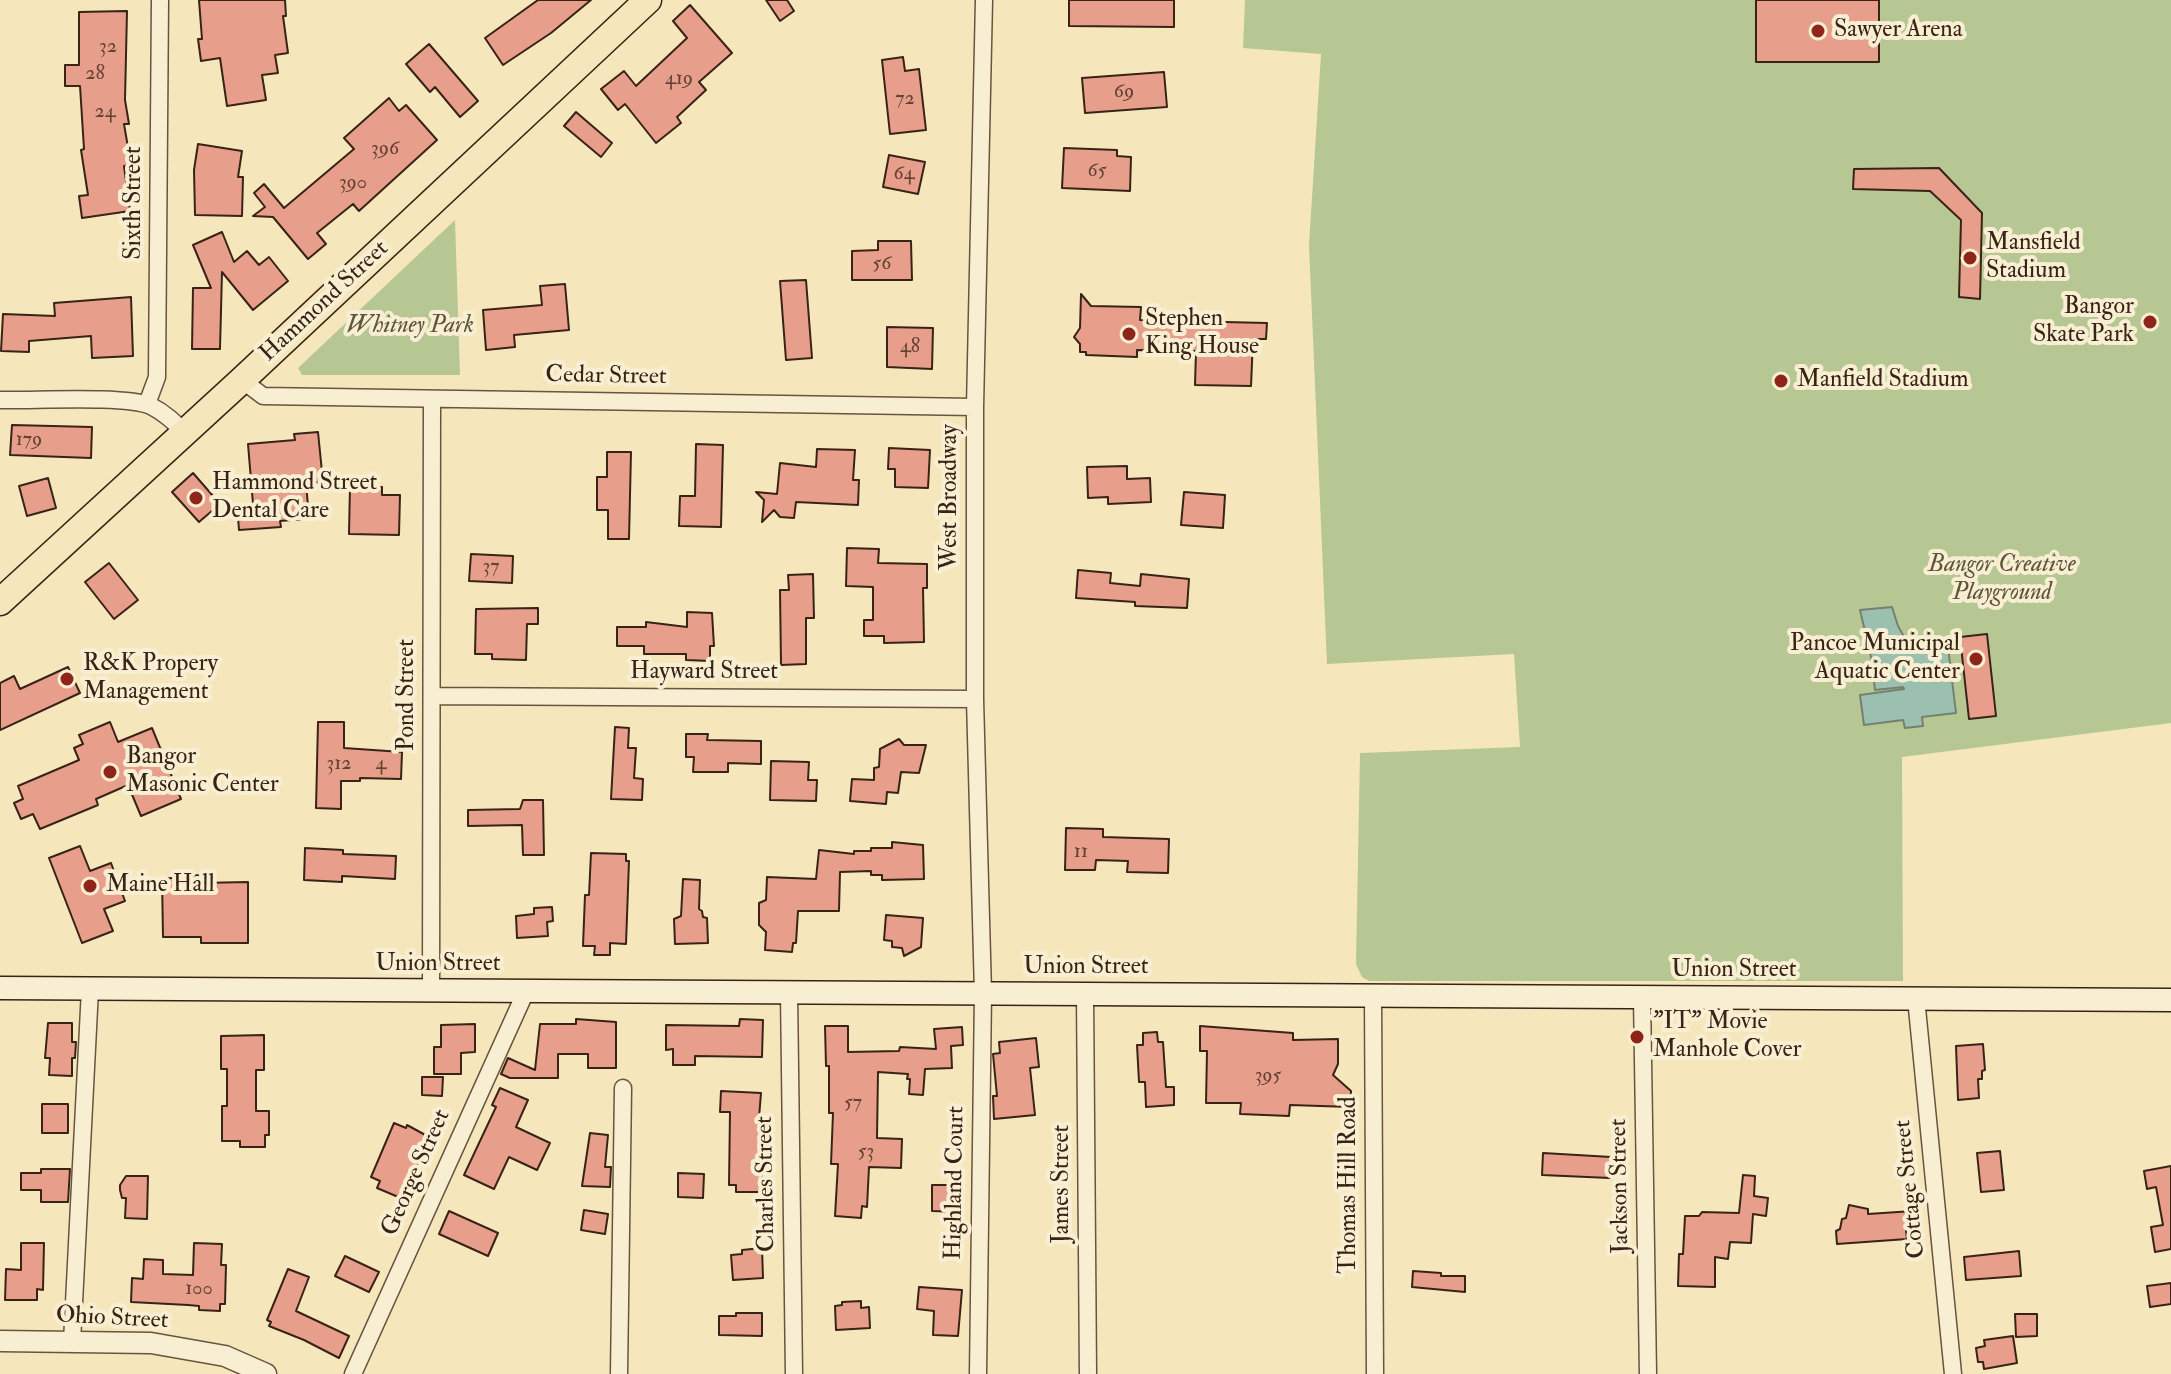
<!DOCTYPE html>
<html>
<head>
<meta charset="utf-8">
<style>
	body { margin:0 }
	canvas { display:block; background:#f5e7bb }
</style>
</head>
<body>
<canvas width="2171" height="1374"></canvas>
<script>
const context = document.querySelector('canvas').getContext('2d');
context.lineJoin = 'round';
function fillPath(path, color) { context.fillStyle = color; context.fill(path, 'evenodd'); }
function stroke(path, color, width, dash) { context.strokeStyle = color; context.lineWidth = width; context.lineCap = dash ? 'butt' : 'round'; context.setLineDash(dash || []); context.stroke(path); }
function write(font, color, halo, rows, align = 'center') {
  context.font = font + ' "IM FELL Double Pica",serif'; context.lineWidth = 8; context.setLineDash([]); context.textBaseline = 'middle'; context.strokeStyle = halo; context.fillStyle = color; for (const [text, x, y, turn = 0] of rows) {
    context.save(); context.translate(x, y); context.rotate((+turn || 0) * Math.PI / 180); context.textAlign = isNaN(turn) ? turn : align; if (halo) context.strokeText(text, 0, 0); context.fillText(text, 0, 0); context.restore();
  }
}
fillPath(new Path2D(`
	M1245,0H2171V723L1902,757L1903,981H1369L1362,977L1356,964L1360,753L1520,747L1514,654L1327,664L1309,245L1321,54L1243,48Z
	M455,220L460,375H302L298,368Z`), '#b6c794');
const water = new Path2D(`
	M1892,607L1898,626L1912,651L1948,647L1956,713L1922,717L1923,726L1905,728L1903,720L1864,725L1860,695L1904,689L1903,687L1875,690L1871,657L1860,610Z`);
fillPath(water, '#9cc0b0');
stroke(water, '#748172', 2);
const building = new Path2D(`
	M199,0H285L286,16H283L288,53L275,55L278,73L262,75L266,100L227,106L220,58L201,61L198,39H202Z
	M538,0H591L551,33L503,65L485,38Z
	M766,0H787L794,11L780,21Z
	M1069,0H1174V27L1069,26Z
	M1756,0H1879V62H1756Z
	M690,5L732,53L699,82L706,90L677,117L681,123L656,143L625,104L618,110L601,89L624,71L636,86L687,38L673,21Z
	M127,11L125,100L129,124H124L131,165L124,166L130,211L82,218L79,196L88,195L81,150L84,149L80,86H65V65H79V12Z
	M429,44L478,101L460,117L435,87L430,92L406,64Z
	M903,57L905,71L919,69L926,130L890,134L882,60Z
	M1164,72L1167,107L1085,113L1082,78Z
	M389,98L399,111L406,105L437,140L359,211L353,204L317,233L326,244L308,259L273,217L253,216L265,207L254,193L264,184L284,208L354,149L344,138Z
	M576,112L612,143L601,157L564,126Z
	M198,144L242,151L238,177H243L242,216L195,215L194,170Z
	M1064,148L1117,150V156L1131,157L1130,191L1062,188Z
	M889,155L925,162L918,194L883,187Z
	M1939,168L1982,213L1980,299L1959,297L1961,220L1930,191L1853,189L1854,169Z
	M222,232L234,262L247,251L259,265L269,257L288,281L253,310L222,272L220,349H192L193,288H211L193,245Z
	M878,241H911L912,280H852V251L878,250Z
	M806,280L812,358L786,360L780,281Z
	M565,284L569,330L514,335L515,347L486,350L483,310L542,305L540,286Z
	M1081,294L1091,306L1141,307L1140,320L1267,323L1266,339H1253L1251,386L1195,385L1196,351L1137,350V357L1086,355V352H1080V344L1074,337L1080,328Z
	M131,297L133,356L92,358L91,336L29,341V352L1,351L3,314L55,316L54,303Z
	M887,327L933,328L932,369L887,367Z
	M12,425L92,427L91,458L10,455Z
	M318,432L323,482L306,483L308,506L303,507L304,519L280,521L281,527L239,530L237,505L253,504L248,444L295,440L294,434Z
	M696,444L723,445L721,527L679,526L680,496H695Z
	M889,448L930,450L928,488L895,487V469H888Z
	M817,449L855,450L853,480H859L858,505L796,502L794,518L780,517L774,510L762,522L764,500L756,492L777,494L780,463L816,467Z
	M607,452H631L629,539H608V510H597V477H607Z
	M1127,466V479L1150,478L1151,502L1108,504V497L1088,498L1087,467Z
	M193,473L220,504L199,522L172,492Z
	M48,478L56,508L27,516L19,486Z
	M350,486L382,487V495H400L399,535L349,534Z
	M1184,492L1225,495L1223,528L1181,525Z
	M847,548L879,549L878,563L927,564V588H923L924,642L884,643V636H864V620H873V587L846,586Z
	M471,554L513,556L512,583L469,581Z
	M109,563L138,600L114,619L85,582Z
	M1078,570L1111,573L1110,583L1140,586L1141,574L1189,579L1187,608L1135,606V602L1076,598Z
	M813,574L814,618H806V664L781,665L780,590H789L788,575Z
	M538,608V624H527L526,660L492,659V654H475L476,609Z
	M687,612L712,613L714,646H710V661L686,660V654H644V646H617V627H646V622L687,627Z
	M1987,634L1996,716L1969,719L1960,637Z
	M68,667L80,693L0,730V683L14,676L20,689Z
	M110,722L118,742L152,728L181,799L141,816L128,785L96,799L98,805L40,829L33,814L21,819L14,803L23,799L18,786L79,760L74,748L83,744L79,735Z
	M318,722H344V748L402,752L401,779L360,778V781H341V809L316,808Z
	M615,727L629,728L628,748H636L634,778L643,779L642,800L611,799Z
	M686,734H708L707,740L761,741V764L728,763V772H693L694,757H686Z
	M899,739L904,745H926L919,773L901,772L898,793L887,792L886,804L850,801L852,779L874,780V768L879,767L880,749Z
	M771,761L809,762L808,780H817L816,801L770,800Z
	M523,800H543L544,855H523L522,825L468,826V810L520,809Z
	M1066,828L1103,829V837L1169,839L1168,873L1127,872L1128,861L1096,860L1095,870H1065Z
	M892,842L923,845L924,879L882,880V875H871V871L840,872L839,911H798L796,943H793L792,952L765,950L766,932L759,925V903L766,900L767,877L816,879L819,850L854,854V851H871V848H892Z
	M80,846L90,871L111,863L125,901L104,909L113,931L82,943L49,858Z
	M305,848L343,850V854L396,856L395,879L342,876V882L304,880Z
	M591,853L626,854V861H629L626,944L610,943V955H594L595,946H583L585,895H589Z
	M200,875V883L248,882V943H201V937H163L162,879Z
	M683,879L700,880L699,909L702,911L703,917L707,918L708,943L675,944L674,919L681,916Z
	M552,907L553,921L547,922L548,936L517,938L516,916L534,914V908Z
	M886,915L923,918L921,947L904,956L902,948L892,947V941L884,940Z
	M576,1019L616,1022V1068H588V1054H558V1078H510L501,1074L508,1058L535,1070L540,1024H576Z
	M740,1019L763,1020L762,1057L695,1056V1065H673V1049L666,1050V1025L739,1026Z
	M48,1023H72V1042H76L75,1058H72V1076L49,1075L50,1058H45Z
	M475,1024V1052L461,1053V1074H434V1047H441V1025Z
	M825,1026H848V1052L899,1051L900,1047L936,1049L934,1029L962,1027L963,1045L951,1046L952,1068L925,1069L923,1095L909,1094L910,1079H907L908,1074L878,1072L877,1138L902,1139L901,1168L869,1167L867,1207L862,1206L861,1218L835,1216L838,1164H831L833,1113H829V1066H826Z
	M1200,1026L1293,1033V1040L1338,1039V1064L1333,1075L1351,1091V1107L1290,1105L1289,1116L1240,1114L1241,1103H1206L1207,1051H1200Z
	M1157,1032L1158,1042H1163L1166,1087H1174V1105L1146,1107L1145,1082H1139L1137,1045H1143V1033Z
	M264,1035V1070H256V1111H269V1135H265V1147H240V1141H222V1106H227V1069H221V1036Z
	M1036,1038L1039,1067L1030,1068L1035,1115L994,1119L993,1096H997L993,1054L1000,1053L999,1042Z
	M1983,1044L1985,1070L1982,1071V1079H1978L1979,1098L1958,1100L1956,1046Z
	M422,1077H443L442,1096L422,1095Z
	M500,1088L528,1100L516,1127L550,1143L537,1170L509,1157L494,1189L464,1175L496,1107L492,1105Z
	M721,1091L761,1093L758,1130H762V1192H736V1185H729L730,1112H720Z
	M42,1104H68V1133H42Z
	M394,1123L406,1128L407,1125L429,1137L403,1199L377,1188L380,1181L371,1177Z
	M590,1133L608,1135L605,1167H611L610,1187L582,1186Z
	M2000,1151L2004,1190L1981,1192L1977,1153Z
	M1543,1153L1611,1157L1610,1178L1542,1175Z
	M2171,1166V1249L2155,1252L2151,1227L2163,1225L2156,1187L2147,1189L2144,1171Z
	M41,1169H70L68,1202H41V1190H21V1173H41Z
	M678,1173L704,1174L703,1198L678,1197Z
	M1743,1175L1755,1176L1754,1196L1768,1198L1766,1216L1753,1214L1751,1243L1730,1242L1728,1259L1715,1257V1287L1678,1286L1679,1254H1683L1685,1216H1699L1702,1212L1739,1213Z
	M126,1176H148L147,1219L125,1218L126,1198H122L120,1190V1185Z
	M932,1185H961V1212L932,1211Z
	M1849,1205L1868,1209V1214L1913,1211L1914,1229L1906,1230L1907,1239L1837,1244L1836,1231L1840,1229L1842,1219L1846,1218Z
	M584,1210L608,1214L605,1234L581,1230Z
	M449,1211L498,1233L488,1256L439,1234Z
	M21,1243H44L43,1290L37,1289V1300H5L6,1269L21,1270Z
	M194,1243L222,1244L221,1265H226L225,1304H220V1311L199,1310V1306L188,1305L131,1302L132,1278L143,1279L144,1259L163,1260V1274L193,1275Z
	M762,1248L763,1278L733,1280L731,1255L742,1254V1250Z
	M2019,1251L2021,1276L1966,1280L1964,1257Z
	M345,1256L379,1272L369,1292L335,1276Z
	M288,1269L309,1277L296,1311L349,1336L339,1358L304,1340L269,1326L271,1322L267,1320Z
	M1413,1271L1441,1273V1276H1465V1292L1412,1287Z
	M2171,1283V1304L2150,1307L2147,1286Z
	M919,1287L962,1290L958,1336L933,1335L934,1311L917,1309Z
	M861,1301V1308L869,1307L870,1328L836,1330L835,1306L842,1305V1302Z
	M736,1313H762V1336L719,1335V1316H736Z
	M2015,1314H2037V1336L2016,1337Z
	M2013,1336L2017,1363L1984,1369L1983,1362H1978L1976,1348L1985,1346L1984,1340Z`);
fillPath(building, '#e79f8c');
stroke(building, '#392316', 2);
const minor = new Path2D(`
	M242,380L263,396L975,407
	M0,400C33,401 124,395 151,406C165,413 174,422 185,433
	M147,404L157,377L160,0
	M432,696L975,699
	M431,991L432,399
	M789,992L794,1374
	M1085,994L1088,1374
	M1373,995L1375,1374
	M1642,997L1648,1374
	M1916,998L1953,1374
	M72,1342L90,989
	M353,1374L526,991
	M619,1374L623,1088
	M978,1374L983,993L975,699V407L984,0`);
const tertiary = new Path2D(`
	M0,1341L151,1343L225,1356L266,1374`);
const secondary = new Path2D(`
	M0,988L2171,1000`);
const primary = new Path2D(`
	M0,602L242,380L648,0`);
stroke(minor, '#68543f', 19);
stroke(tertiary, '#68543f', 23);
stroke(secondary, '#392316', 25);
stroke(primary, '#392316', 29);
stroke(minor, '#f8efd3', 16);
stroke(tertiary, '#f8efd3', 20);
stroke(secondary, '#f8efd3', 22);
stroke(primary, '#f5e7bb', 26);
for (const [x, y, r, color] of [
	[1818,31,8,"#8f2418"],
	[1970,258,8,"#8f2418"],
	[2150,322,8,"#8f2418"],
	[1129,334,8,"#8f2418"],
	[1781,381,8,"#8f2418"],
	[196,498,8,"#8f2418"],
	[1976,659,8,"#8f2418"],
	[67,679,8,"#8f2418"],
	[110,772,8,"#8f2418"],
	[90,886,8,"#8f2418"],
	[1637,1037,8,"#8f2418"]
]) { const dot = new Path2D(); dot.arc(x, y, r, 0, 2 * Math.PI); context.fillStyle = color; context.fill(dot); stroke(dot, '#f8efd3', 3); }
write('20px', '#644234', null, [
	["32",108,48],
	["28",95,75],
	["419",679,80],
	["69",1124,93],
	["72",905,100],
	["24",105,113],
	["396",385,150],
	["65",1097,172],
	["64",904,175],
	["390",353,184],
	["56",882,265],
	["48",910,348],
	["179",29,441],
	["37",491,568],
	["312",339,765],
	["4",381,765],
	["11",1081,853],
	["395",1268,1077],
	["57",853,1104],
	["53",866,1153],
	["100",199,1290]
]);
write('24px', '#392316', '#f8efd3', [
	["Sawyer Arena",1834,31],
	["Mansfield",1986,244],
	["Stadium",1986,272],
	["Bangor",2134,308,"right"],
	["Skate Park",2134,336,"right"],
	["Stephen",1145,320],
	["King House",1145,348],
	["Manfield Stadium",1797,381],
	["Hammond Street",212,484],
	["Dental Care",212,512],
	["Pancoe Municipal",1960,645,"right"],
	["Aquatic Center",1960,673,"right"],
	["R&K Propery",83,665],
	["Management",83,693],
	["Bangor",126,758],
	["Masonic Center",126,786],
	["Maine Hall",106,886],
	["\"IT\" Movie",1653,1023],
	["Manhole Cover",1653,1051]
], 'left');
write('24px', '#392316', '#f8efd3', [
	["Sixth Street",135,203,-90],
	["Hammond Street",325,302,-43],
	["Cedar Street",606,377,1],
	["West Broadway",951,497,-90],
	["Hayward Street",704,673],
	["Pond Street",408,695,-90],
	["Union Street",438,965],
	["Union Street",1086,968],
	["Union Street",1734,971],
	["George Street",417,1173,-66],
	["Highland Court",956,1183,-89],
	["Charles Street",767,1184,-91],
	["James Street",1063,1184,-90],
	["Thomas Hill Road",1350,1185,-90],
	["Jackson Street",1621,1186,-91],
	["Cottage Street",1911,1189,-96],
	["Ohio Street",112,1319,3]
]);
write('italic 24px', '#5e543c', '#f8efd3', [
	["Whitney Park",410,327],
	["Bangor Creative",2002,566],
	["Playground",2002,594]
]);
</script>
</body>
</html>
